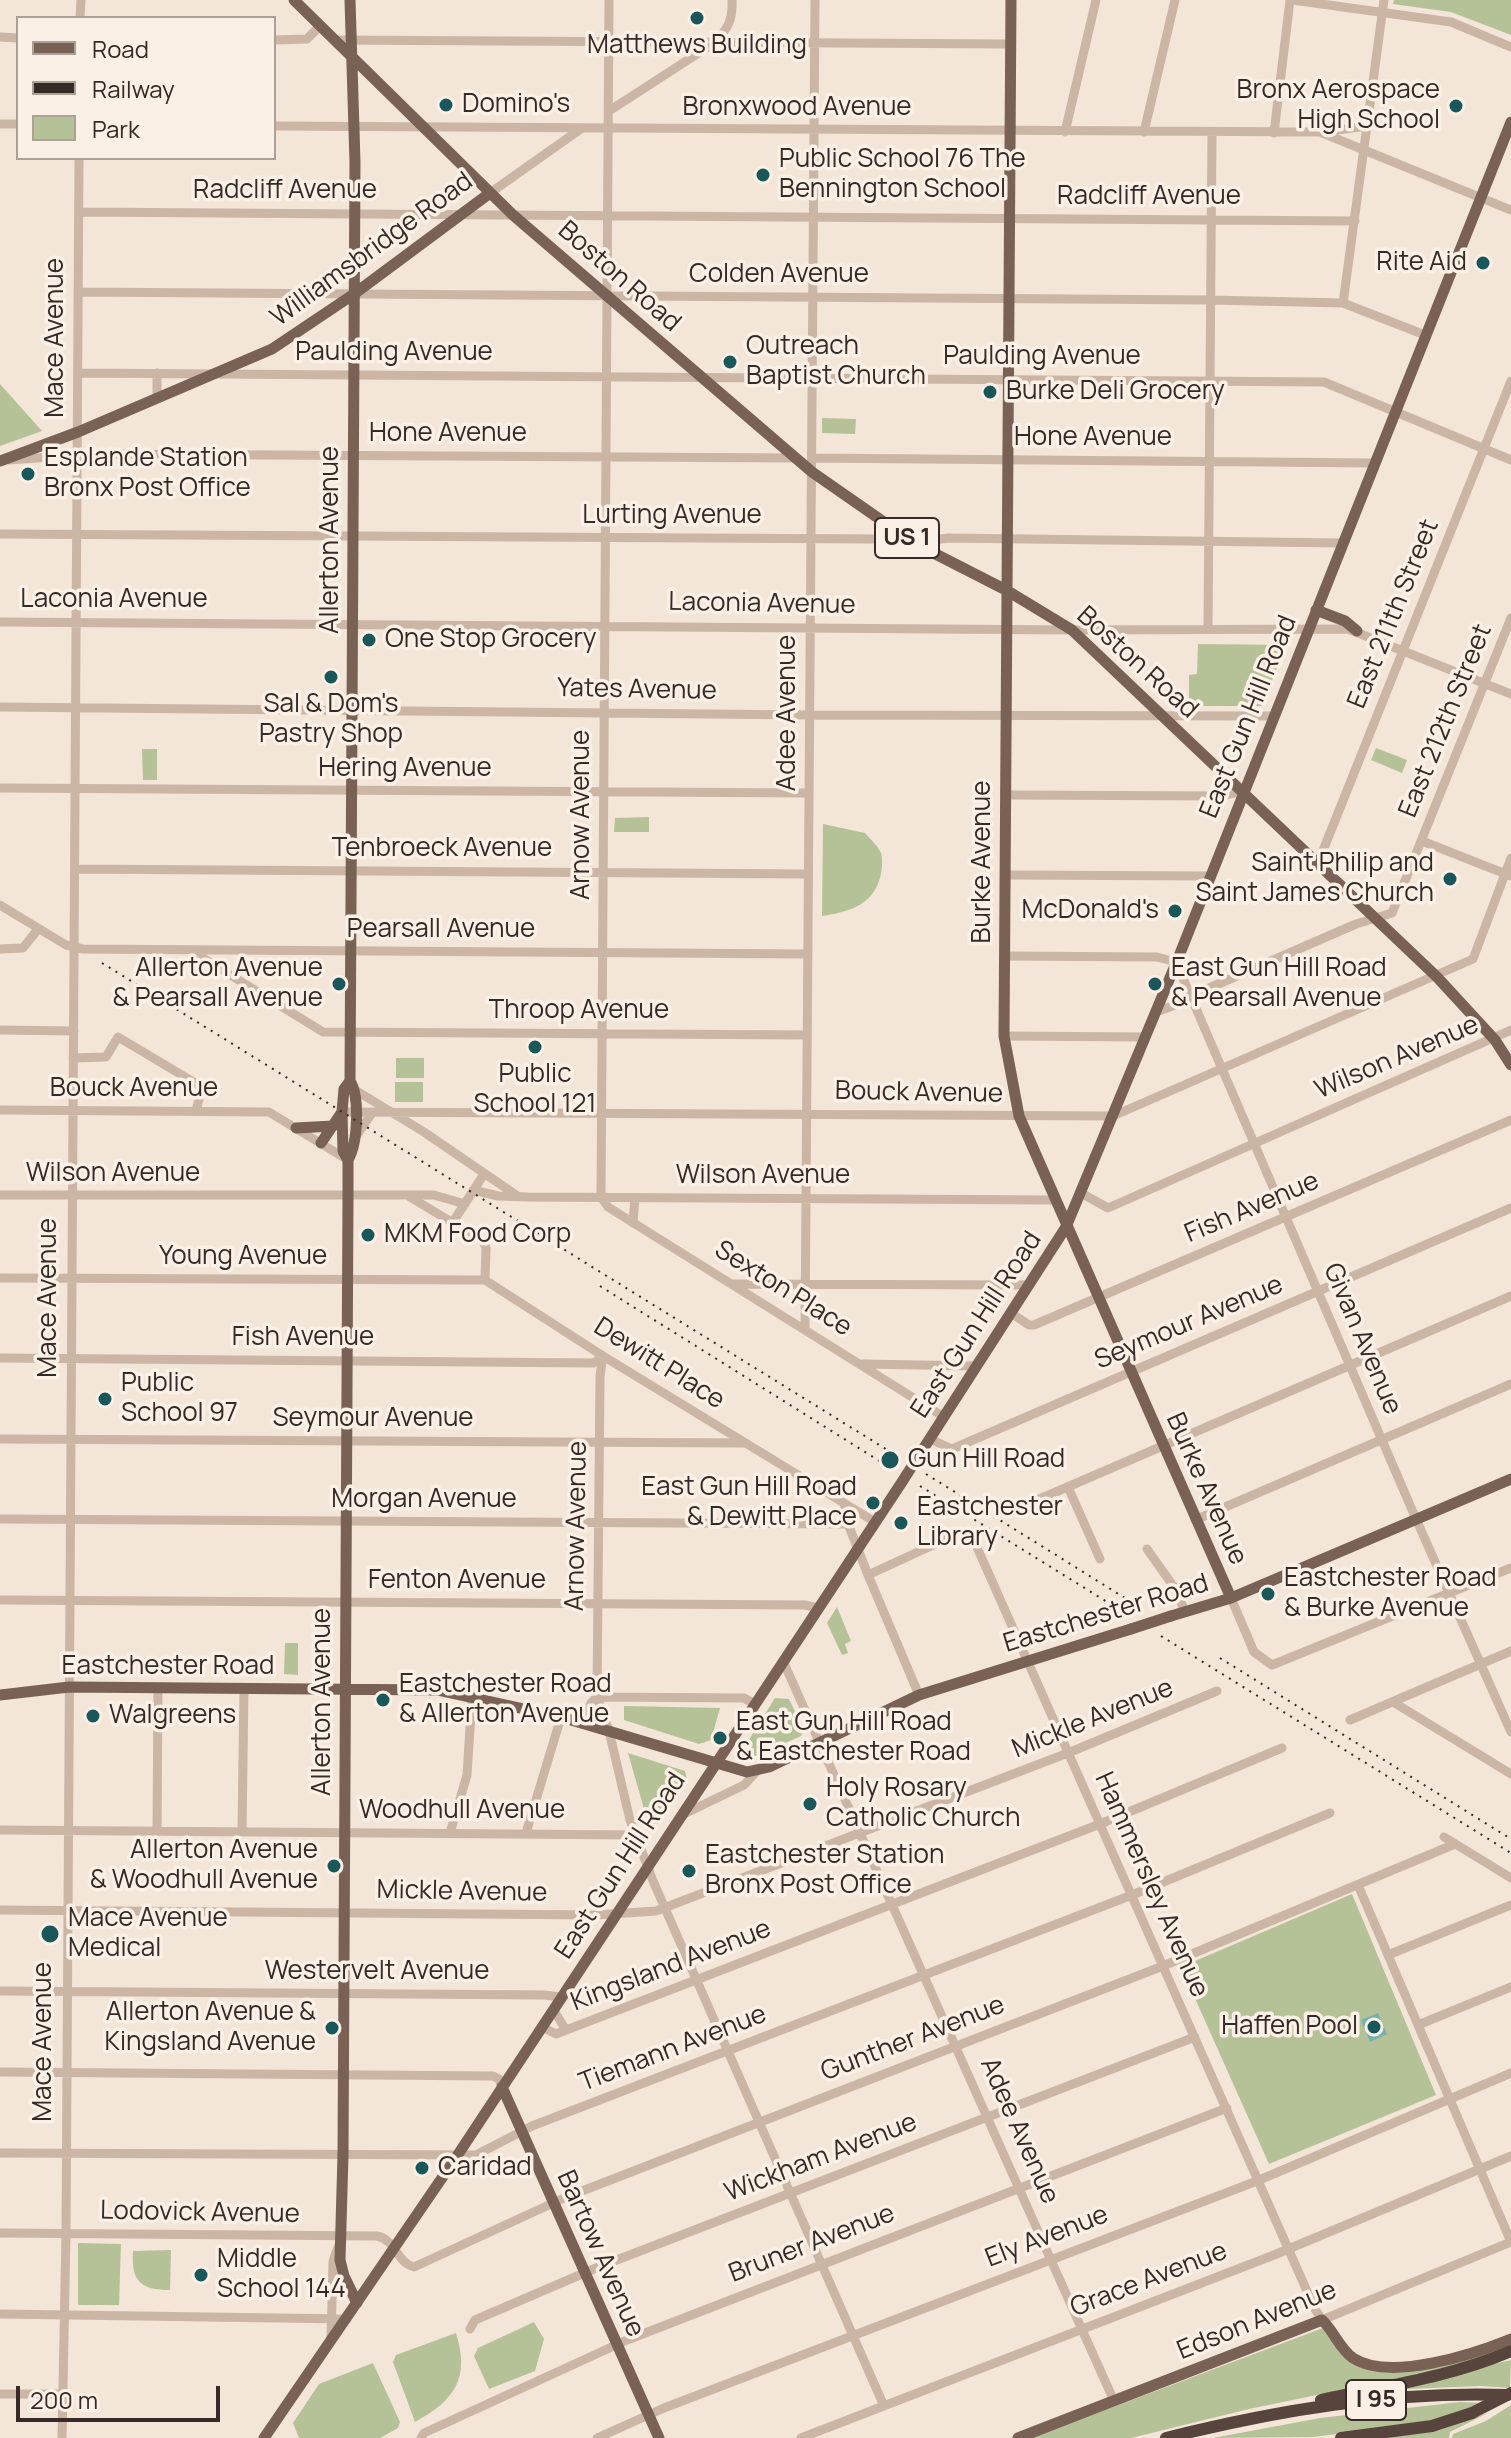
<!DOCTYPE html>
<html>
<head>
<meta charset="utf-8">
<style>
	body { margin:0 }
	#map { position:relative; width:1511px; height:2438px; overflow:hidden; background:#f3e5d8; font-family:Manrope,sans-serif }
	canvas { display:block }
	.legend { position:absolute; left:16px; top:16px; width:260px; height:144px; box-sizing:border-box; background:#faf0e5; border:2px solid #aca199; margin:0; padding:10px 14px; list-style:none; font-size:24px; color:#362a26 }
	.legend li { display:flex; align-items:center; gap:16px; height:40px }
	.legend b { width:40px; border:2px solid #aca199 }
	.scale { position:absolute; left:16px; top:2386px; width:204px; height:36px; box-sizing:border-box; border:4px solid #362a26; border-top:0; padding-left:10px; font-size:24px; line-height:28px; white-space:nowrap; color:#362a26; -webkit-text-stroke:6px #faf0e5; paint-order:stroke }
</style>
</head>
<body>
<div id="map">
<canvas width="1511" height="2438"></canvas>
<ul class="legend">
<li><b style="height:10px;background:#796156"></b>Road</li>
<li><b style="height:10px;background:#362a26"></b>Railway</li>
<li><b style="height:22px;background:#b5c297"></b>Park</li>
</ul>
<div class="scale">200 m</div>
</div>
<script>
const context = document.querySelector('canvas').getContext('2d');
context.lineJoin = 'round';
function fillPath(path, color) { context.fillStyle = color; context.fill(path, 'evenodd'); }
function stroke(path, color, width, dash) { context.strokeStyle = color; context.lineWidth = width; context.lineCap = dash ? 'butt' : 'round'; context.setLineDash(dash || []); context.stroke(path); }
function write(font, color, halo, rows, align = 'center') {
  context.font = font + ' Manrope,sans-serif'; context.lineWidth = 7; context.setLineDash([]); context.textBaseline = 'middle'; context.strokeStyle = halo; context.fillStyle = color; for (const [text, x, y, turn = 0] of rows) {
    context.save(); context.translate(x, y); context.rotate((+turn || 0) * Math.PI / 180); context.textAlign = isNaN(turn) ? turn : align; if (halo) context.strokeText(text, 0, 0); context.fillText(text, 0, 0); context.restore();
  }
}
fillPath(new Path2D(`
	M1394,0H1511V35L1451,12L1393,4Z
	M0,384L42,431L0,446Z
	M822,418L856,419L855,434L822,433Z
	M1198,644L1286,645L1262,706H1189V675L1197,674Z
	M1376,748L1407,760L1402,773L1371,760Z
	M142,749H157V780H143Z
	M649,817V832H614L615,818Z
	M823,824L865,833C870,839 878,846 881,853C883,859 882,871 880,878C872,906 848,912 822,916Z
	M396,1058H424V1078H396Z
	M395,1082H423V1102H395Z
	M837,1607L851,1641L845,1644L848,1653L842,1655L827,1623Z
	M285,1643H298V1675L284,1674Z
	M775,1698L789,1699L804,1730L801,1736L753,1757L747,1743Z
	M624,1706L720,1708L711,1740L699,1744L624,1720Z
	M628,1753L685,1771L687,1780L658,1824L648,1823Z
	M1352,1894L1436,2095L1269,2164L1181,1967Z
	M78,2243L121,2244L119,2305H78Z
	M171,2250L170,2290C140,2290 131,2281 133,2251Z
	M534,2322L544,2339L535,2371L489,2389L474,2356L478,2348Z
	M1323,2328L1342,2352L1391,2370L1511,2344V2347L1453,2367L1249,2409L1131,2438H1031Z
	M456,2333C470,2378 455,2400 415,2422L393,2362L396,2355Z
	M1511,2360L1510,2388L1481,2386L1407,2389L1405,2385Z
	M373,2363L400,2422L398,2428L380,2438H299L293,2423L319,2384Z
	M1460,2402L1483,2403L1424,2423L1313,2437L1213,2438L1320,2418Z
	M1511,2405V2438H1452L1453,2434L1486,2421Z
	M1488,2413L1450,2432L1449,2438H1372L1440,2430Z`), '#b5c297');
fillPath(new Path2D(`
	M1378,2013L1387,2034L1370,2042L1361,2020Z`), '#75b1b1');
stroke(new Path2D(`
	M609,0L601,1197L608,1207L944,1417
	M1293,0L1451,22L1511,47
	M80,18L81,0
	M0,37L18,38
	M274,40L307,39L320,26
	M334,40L1010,44
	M609,111L714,43C728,29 733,20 732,0
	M0,124H18
	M274,126L1320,132L1511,210
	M1065,132L1096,0
	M1144,132L1175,0
	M1323,132L1367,126
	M1274,133L1290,0
	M490,193L582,128
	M79,212L1355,221
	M78,292L1210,300L1343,303L1425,335
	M1343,303L1384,0
	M78,373L1324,382L1511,460
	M157,373V398
	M812,458L1374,463
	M9,460L94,454L795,458
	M0,534L876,539L914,543L948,538L1342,543
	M0,622L1072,630L1348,629L1511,694
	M1208,629L1212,133
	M0,707L810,715L1273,716
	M0,788L809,793
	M1005,795L1223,796L1243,791
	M1422,841L1511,876
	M1318,863L1511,381
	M75,869L808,874
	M1005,875L1210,876
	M0,905L66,945L83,949L808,954
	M0,949L23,948L38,929
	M193,952L323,1032L807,1035
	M1004,956L1157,957L1176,962L1416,1519L1511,1732
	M1156,1012L1178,1004L1200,992L1356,924L1392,913L1511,618
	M0,1030L74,1031
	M1004,1036L1145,1037
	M73,1058L106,1057L118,1037L202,1087L196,1111
	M355,1090L424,1132L516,1195
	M0,1110L269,1112L348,1160
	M342,1112L1113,1116L1473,959L1511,858
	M355,1138L372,1113
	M473,1190L498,1196L528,1197L1054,1200
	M1081,1193L1108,1208L1511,1030
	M0,1195H434L465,1204
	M410,1197L483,1241L486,1248L485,1280
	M453,1222L484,1174
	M633,1223L635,1198
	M0,1278L485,1280
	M485,1280L603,1356L875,1522
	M734,1284L1030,1285
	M1011,1313L1029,1325H1034L1511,1120
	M805,1330L815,0
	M603,1356L600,1376L597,1697L609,1731L630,1820L653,1881L884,2406
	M0,1358L594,1363L603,1356
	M863,1364L977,1366
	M0,1439L745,1443
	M930,1439L952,1449L1511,1208
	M1068,1487L1100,1559
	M844,1504L848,1524L868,1575L919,1695
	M1014,1510L1511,1296
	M0,1519L848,1524
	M1195,1520L1511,1384
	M1147,1549L1176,1590L1185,1612
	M868,1575L957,1534L963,1535L976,1545L1315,2309L1322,2320L1511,2242
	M1231,1598L1254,1652L1272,1665L1511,1568
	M0,1600L805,1605L818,1608
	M783,1661L1114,2401
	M1393,1702L1511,1774
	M1350,1720L1511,1651
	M585,1724L591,1703L597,1697L744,1698L755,1704
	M682,1815L744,1785L757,1771
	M0,1830L635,1835
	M157,1831L158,1688
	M242,1832L244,1688
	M450,1833L467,1775L472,1697
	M526,1833L561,1717
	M1444,1837L1511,1878
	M1358,1885L1511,2242
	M0,1910L596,1915L656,1911L1068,1753L1217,1691
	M1388,1955L1511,1905
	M0,1991L544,1995L561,1997
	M553,2009L566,2030
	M1418,2025L1511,1987
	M542,2027L556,2034L1100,1824L1282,1748
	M0,2072L493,2076L499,2079L502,2087
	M0,2153L476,2155L532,2126L1132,1895L1330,1813
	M0,2233L377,2236C396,2240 396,2262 414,2267L564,2198L1163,1966L1455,1844
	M0,2314L347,2319
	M470,2329L475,2320L596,2268L1195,2037
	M331,2339L333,2261L338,2247
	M0,2394H63
	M62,2438L66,2234L79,158
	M421,2438L424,2433L627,2340L1227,2108
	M597,2438L664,2408L1257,2181L1511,2073
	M801,2438L1274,2255L1511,2156`), '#cbb5a4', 9);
stroke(new Path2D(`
	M294,0L513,215L812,472L914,543L1006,590L1072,630L1437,977L1495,1040L1511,1065
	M1011,0L1004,1036L1019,1116L1231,1598
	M0,461L78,432L272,349L354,294L490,193
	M1316,610L1345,621L1357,631
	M350,1081L344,1089L342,1112L343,1151L348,1160V1196L343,2155L340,2260L344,2276L357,2303
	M296,1128L333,1126
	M321,1143L342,1112
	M348,1160C358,1143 360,1097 350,1081L355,162L350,0
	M1171,1616L1231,1598L1511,1479
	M0,1695L69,1687L437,1690L561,1717L747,1772L769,1767L919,1695L1131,1629
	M502,2087L659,2438
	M264,2438L457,2156L900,1485L1066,1227L1179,956L1511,122
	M1018,2438L1322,2320C1334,2331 1339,2348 1353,2358C1390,2382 1474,2354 1511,2339`), '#796156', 11);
stroke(new Path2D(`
	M1321,2400C1385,2386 1451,2377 1511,2351
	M1166,2438C1278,2410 1392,2391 1507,2395
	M1341,2438L1432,2426L1472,2413`), '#57443c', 12);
stroke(new Path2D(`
	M102,963L889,1451
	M600,1286L881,1462
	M926,1474L1141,1608
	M920,1486L1125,1613
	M1161,1636L1511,1853
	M1220,1658L1511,1839`), '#362a26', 2, [2, 6]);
stroke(new Path2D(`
	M1131,1629L1171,1616`), '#796156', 11);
stroke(new Path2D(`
	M1472,2413L1511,2393`), '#57443c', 12);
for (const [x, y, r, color] of [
	[697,18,8,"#19575a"],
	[446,105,8,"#19575a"],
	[1456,106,8,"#19575a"],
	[763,175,8,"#19575a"],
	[1483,263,8,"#19575a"],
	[730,362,8,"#19575a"],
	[990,392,8,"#19575a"],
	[28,474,8,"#19575a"],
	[369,640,8,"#19575a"],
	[331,677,8,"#19575a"],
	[1450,879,8,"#19575a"],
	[1175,911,8,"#19575a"],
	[339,984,8,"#19575a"],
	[1155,984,8,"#19575a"],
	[535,1047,8,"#19575a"],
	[368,1235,8,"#19575a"],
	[105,1399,8,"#19575a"],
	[890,1460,10,"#19575a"],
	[873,1503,8,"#19575a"],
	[901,1523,8,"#19575a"],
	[1268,1594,8,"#19575a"],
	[383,1700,8,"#19575a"],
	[93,1716,8,"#19575a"],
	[720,1738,8,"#19575a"],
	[810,1804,8,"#19575a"],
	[334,1866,8,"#19575a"],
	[689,1871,8,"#19575a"],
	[50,1934,10,"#19575a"],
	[1374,2027,8,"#19575a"],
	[332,2028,8,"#19575a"],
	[422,2168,8,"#19575a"],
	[201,2275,8,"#19575a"]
]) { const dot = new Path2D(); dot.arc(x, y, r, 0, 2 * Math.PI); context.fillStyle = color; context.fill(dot); stroke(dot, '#faf0e5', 3); }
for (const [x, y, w] of [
	[907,538,64],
	[1376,2400,60]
]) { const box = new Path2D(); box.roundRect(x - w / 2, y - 20, w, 40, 6); context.fillStyle = '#faf0e5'; context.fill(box); stroke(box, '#362a26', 2); }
write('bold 24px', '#362a26', null, [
	["US 1",907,538],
	["I 95",1376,2400]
]);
write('26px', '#362a26', '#faf0e5', [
	["Matthews Building",697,46,"center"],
	["Bronx Aerospace",1440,91,"right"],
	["High School",1440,121,"right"],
	["Domino's",462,105],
	["Public School 76 The",779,160],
	["Bennington School",779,190],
	["Rite Aid",1467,263,"right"],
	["Outreach",746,347],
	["Baptist Church",746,377],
	["Burke Deli Grocery",1006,392],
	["Esplande Station",44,459],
	["Bronx Post Office",44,489],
	["One Stop Grocery",385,640],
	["Sal & Dom's",331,705,"center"],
	["Pastry Shop",331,735,"center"],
	["Saint Philip and",1434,864,"right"],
	["Saint James Church",1434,894,"right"],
	["McDonald's",1159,911,"right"],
	["Allerton Avenue",323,969,"right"],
	["& Pearsall Avenue",323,999,"right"],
	["East Gun Hill Road",1171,969],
	["& Pearsall Avenue",1171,999],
	["Public",535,1075,"center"],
	["School 121",535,1105,"center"],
	["MKM Food Corp",384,1235],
	["Public",121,1384],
	["School 97",121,1414],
	["Gun Hill Road",908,1460],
	["East Gun Hill Road",857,1488,"right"],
	["& Dewitt Place",857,1518,"right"],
	["Eastchester",917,1508],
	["Library",917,1538],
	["Eastchester Road",1284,1579],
	["& Burke Avenue",1284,1609],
	["Eastchester Road",399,1685],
	["& Allerton Avenue",399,1715],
	["Walgreens",109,1716],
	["East Gun Hill Road",736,1723],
	["& Eastchester Road",736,1753],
	["Holy Rosary",826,1789],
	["Catholic Church",826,1819],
	["Allerton Avenue",318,1851,"right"],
	["& Woodhull Avenue",318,1881,"right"],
	["Eastchester Station",705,1856],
	["Bronx Post Office",705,1886],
	["Mace Avenue",68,1919],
	["Medical",68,1949],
	["Allerton Avenue &",316,2013,"right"],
	["Kingsland Avenue",316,2043,"right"],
	["Haffen Pool",1358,2027,"right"],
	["Caridad",438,2168],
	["Middle",217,2260],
	["School 144",217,2290]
], 'left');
write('26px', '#362a26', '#faf0e5', [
	["Bronxwood Avenue",797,108],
	["Radcliff Avenue",285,191],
	["Radcliff Avenue",1149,197],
	["Williamsbridge Road",372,250,-36],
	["Colden Avenue",779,275],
	["Boston Road",619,277,41],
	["Mace Avenue",56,338,-90],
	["Paulding Avenue",394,353],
	["Paulding Avenue",1042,357],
	["Hone Avenue",448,434],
	["Hone Avenue",1093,438],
	["Lurting Avenue",672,516],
	["Allerton Avenue",331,540,-90],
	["Laconia Avenue",114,600],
	["Laconia Avenue",762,604,1],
	["East 211th Street",1394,614,-68],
	["Boston Road",1137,663,42],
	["Yates Avenue",637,690,1],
	["Adee Avenue",788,713,-90],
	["East Gun Hill Road",1249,717,-68],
	["East 212th Street",1446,721,-68],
	["Hering Avenue",405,769],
	["Arnow Avenue",582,815,-90],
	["Tenbroeck Avenue",442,849],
	["Burke Avenue",983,862,-90],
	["Pearsall Avenue",441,930],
	["Throop Avenue",579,1011],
	["Wilson Avenue",1397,1058,-23],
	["Bouck Avenue",134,1089],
	["Bouck Avenue",919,1093,1],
	["Wilson Avenue",113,1174],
	["Wilson Avenue",763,1176],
	["Fish Avenue",1252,1208,-23],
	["Young Avenue",243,1257],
	["Sexton Place",783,1289,32],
	["Mace Avenue",49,1298,-90],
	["Seymour Avenue",1189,1323,-23],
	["East Gun Hill Road",977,1325,-57],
	["Fish Avenue",303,1338],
	["Givan Avenue",1362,1339,67],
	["Dewitt Place",659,1364,32],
	["Seymour Avenue",373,1419],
	["Burke Avenue",1206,1489,66],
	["Morgan Avenue",424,1500],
	["Arnow Avenue",577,1526,-89],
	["Fenton Avenue",457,1581],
	["Eastchester Road",1106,1614,-17],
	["Eastchester Road",168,1667],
	["Allerton Avenue",323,1702,-90],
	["Mickle Avenue",1093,1719,-22],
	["Woodhull Avenue",462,1811],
	["East Gun Hill Road",621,1866,-57],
	["Hammersley Avenue",1151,1885,66],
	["Mickle Avenue",462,1892,1],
	["Kingsland Avenue",671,1966,-21],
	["Westervelt Avenue",377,1972],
	["Gunther Avenue",913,2039,-21],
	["Mace Avenue",44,2042,-90],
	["Tiemann Avenue",673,2049,-21],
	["Adee Avenue",1019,2131,66],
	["Wickham Avenue",821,2158,-21],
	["Lodovick Avenue",200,2213,1],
	["Ely Avenue",1047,2237,-21],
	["Bruner Avenue",812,2244,-21],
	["Bartow Avenue",600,2254,66],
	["Grace Avenue",1149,2280,-21],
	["Edson Avenue",1257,2321,-22]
]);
</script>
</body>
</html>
